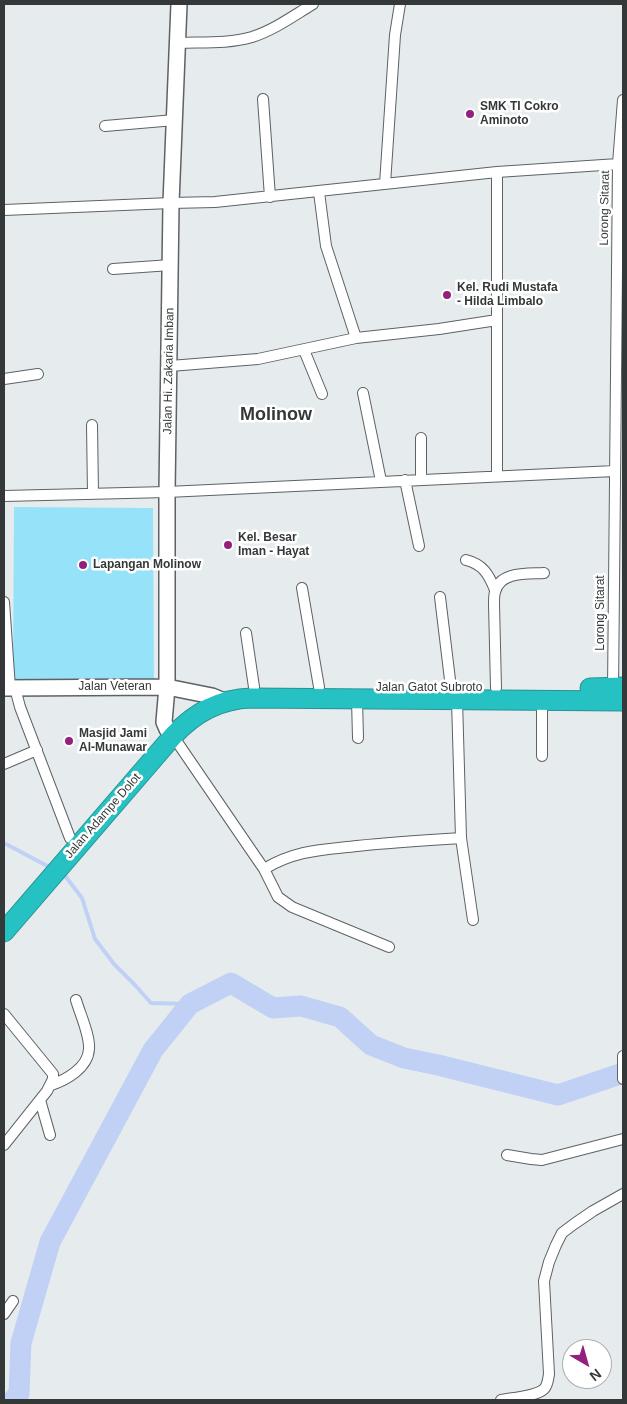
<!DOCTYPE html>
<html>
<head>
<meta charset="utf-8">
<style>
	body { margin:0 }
	#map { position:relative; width:627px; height:1404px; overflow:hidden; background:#e6ecee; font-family:Arial,sans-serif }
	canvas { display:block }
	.frame { position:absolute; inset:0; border:5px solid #353838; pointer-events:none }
	.north { position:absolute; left:562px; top:1339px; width:50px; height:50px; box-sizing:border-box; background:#fff; border:1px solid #aeafaf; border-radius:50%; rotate:142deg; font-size:14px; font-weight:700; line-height:20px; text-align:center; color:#353838 }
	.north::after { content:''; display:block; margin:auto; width:18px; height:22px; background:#94207e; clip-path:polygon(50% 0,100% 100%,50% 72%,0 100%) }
</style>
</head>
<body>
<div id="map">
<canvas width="627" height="1404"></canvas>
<div class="frame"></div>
<div class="north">N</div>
</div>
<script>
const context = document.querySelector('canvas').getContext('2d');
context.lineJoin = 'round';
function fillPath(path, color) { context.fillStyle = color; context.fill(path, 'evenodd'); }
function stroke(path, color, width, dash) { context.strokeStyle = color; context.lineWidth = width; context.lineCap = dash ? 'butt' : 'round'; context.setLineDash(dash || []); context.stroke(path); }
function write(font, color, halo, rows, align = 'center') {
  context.font = font + ' Arial,sans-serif'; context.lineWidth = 5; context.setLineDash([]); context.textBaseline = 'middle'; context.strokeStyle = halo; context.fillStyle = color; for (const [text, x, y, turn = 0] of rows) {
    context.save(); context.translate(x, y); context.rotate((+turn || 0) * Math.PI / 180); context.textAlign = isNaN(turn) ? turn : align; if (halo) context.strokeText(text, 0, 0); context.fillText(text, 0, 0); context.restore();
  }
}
fillPath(new Path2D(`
	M14,507L153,508L154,680L13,681Z`), '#95e2f9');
stroke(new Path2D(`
	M4,843L53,869
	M61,874L66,877L82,898L95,939L114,964L135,985L151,1003L190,1004`), '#c0d1f5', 4);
stroke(new Path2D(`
	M13,1400L19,1394L21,1343L50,1242L153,1050L190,1004L231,983L273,1008L301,1006L340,1017L371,1045L404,1058L438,1065L558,1095L623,1073`), '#c0d1f5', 21);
const street = new Path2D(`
	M178,43C202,42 228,44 252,37C274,30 293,16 313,4
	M263,99L270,197
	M105,126L175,120
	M618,164L623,100
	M497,172V320
	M385,184L395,35L400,4
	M319,192L326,246L356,338
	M4,210L171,203L215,202L497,172L618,164L613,690
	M113,269L171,265
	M304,350L322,394
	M170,366L258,359L356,338L439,329L497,320V476
	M4,379L38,374
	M363,393L381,481
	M92,425L93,494
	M405,480L419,546
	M421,480V438
	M4,496L167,492L615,471
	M466,560C483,564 489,575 495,590
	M302,588L319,687
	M440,597L451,688
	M4,602L10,688
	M246,633L254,687
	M15,688L20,707L70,838
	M496,688L494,604C494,600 494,595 495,592C500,571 528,574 544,573
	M357,699L358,738
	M457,700L461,838L473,920
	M542,700V756
	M173,736L255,856L264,869L278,897L292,907L389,947
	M4,764L37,750
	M264,869C296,850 321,850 357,846C392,842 427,840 461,838
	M4,1014L53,1074V1079L47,1091L4,1145
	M623,1056V1079
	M51,1085C66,1080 88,1068 89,1049C90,1035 80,1014 76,1000
	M40,1100L50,1135
	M507,1155L531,1159L542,1160L623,1139
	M4,1314L13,1301
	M501,1400C511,1398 537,1396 544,1389C548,1385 548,1379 549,1374L544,1281L549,1262L556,1245L562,1233L574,1224L593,1211L623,1194`);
const secondary = new Path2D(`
	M4,688L167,687L212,696L224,701
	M173,736L167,729L164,722L167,687V492L171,203L179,4`);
const highway = new Path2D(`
	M590,688L623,687
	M4,932L173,736C194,713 219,699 251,698L623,701`);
stroke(street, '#5d6264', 12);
stroke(secondary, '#5d6264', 18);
stroke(highway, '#2b9192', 21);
stroke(street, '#fff', 10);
stroke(secondary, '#fff', 15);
stroke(highway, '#26c1c2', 19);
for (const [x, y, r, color] of [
	[470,114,5,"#94207e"],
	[447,295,5,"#94207e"],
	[228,545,5,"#94207e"],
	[83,565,5,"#94207e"],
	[69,741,5,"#94207e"]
]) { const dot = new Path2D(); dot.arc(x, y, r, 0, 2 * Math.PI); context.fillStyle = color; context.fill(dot); stroke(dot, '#fff', 2); }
write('bold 12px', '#353838', '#fff', [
	["SMK TI Cokro",480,107],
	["Aminoto",480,121],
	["Kel. Rudi Mustafa",457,288],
	["- Hilda Limbalo",457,302],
	["Kel. Besar",238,538],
	["Iman - Hayat",238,552],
	["Lapangan Molinow",93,565],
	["Masjid Jami",79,734],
	["Al-Munawar",79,748]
], 'left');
write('12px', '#353838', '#fff', [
	["Lorong Sitarat",605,208,-89],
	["Jalan Hi. Zakaria Imban",169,371,-89],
	["Lorong Sitarat",601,613,-90],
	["Jalan Veteran",115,687],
	["Jalan Gatot Subroto",429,688],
	["Jalan Adampe Dolot",103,816,-49]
]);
write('bold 18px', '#353838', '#fff', [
	["Molinow",276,415]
]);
</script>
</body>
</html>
